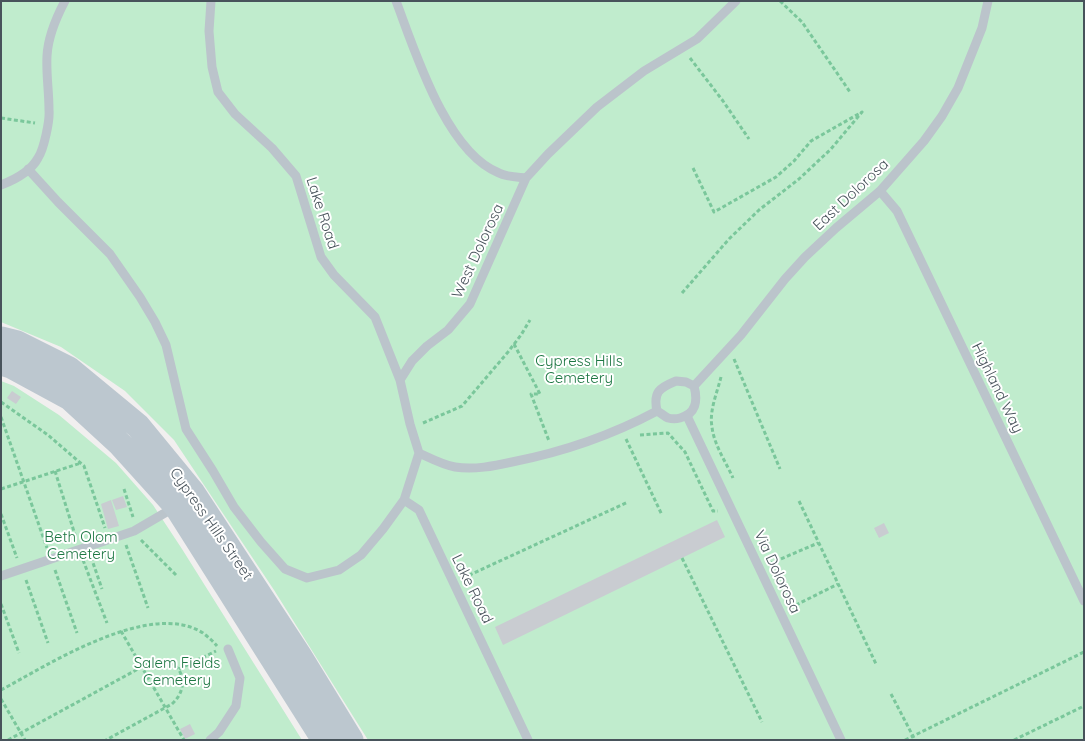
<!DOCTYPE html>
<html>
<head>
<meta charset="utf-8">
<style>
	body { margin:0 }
	#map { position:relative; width:1085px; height:741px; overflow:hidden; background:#f1efef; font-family:Quicksand,sans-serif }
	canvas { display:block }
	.frame { position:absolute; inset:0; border:2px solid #48535b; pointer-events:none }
</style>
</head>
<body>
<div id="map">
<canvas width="1085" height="741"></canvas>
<div class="frame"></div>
</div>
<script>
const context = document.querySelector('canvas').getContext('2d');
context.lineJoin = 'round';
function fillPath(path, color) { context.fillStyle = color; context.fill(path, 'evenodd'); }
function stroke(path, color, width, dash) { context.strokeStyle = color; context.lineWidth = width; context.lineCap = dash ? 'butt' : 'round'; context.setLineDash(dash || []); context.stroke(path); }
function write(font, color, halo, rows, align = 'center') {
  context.font = font + ' Quicksand,sans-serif'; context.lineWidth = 4; context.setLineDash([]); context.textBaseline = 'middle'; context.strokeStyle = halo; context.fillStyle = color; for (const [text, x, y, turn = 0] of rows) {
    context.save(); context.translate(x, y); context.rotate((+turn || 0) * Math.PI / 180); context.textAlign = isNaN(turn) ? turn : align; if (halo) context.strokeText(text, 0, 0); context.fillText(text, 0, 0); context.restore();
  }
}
fillPath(new Path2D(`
	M1,1H1084V740H368L274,590L174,440L125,391L61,347L1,322Z
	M1,381L14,386L59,415L116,463L153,505L182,549L302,740H1Z`), '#c0eccd');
fillPath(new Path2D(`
	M12,391L21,397L16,404L7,398Z
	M123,496L127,507L116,510L112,500Z
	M111,500L119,526L108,529L101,504Z
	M717,520L725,537L503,645L495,627Z
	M884,523L889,533L879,538L874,528Z
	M190,724L195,734L185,739L180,729Z`), '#c9ccd1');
stroke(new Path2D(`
	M780,1L802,22L850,92
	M690,58L723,101L749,139
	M1,118L35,123
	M682,293L729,239L759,210L799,179L831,149L862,112L811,141L794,161L776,177L714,212L693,168
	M514,344L540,394H531L549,441
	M734,359L780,469
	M721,377C717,393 709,411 712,427C714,445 726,462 733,478
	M1,402L48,435L84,466L105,528
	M1,417L47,548
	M423,423L462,406L508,352L521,335L530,320
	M640,435L668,433L685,452L713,511H718
	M626,439L662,515
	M55,471L76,538
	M1,489L81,463
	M124,489L133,517
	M799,501L876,664
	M1,514L17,558
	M141,540L177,576
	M126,545L148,608
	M91,557L102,589
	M682,558L762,722
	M83,560L107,623
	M769,564L818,543
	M55,570L77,633
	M463,578L628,502
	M26,580L48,643
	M1,604L19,653
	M790,608L838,584
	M121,631L184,740
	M179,669L216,651
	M1,690C48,665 150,599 203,633C208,637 213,641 217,646
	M891,694L915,740
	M1,699L25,740
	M8,740L149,663C179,652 194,684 172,704L106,740
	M905,740L1084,652
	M1014,740L1084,706`), '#7ac79b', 3, [4, 2.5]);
stroke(new Path2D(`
	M211,1L209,31L212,67L218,92L235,114L272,148L296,176L321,257L334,275L375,317L400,380
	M396,1C415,51 446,152 499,173C507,177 517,177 526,178
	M28,169L58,202L110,254L140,297L155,322L166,345L186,429L213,471L234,507L261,542L285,569L307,578L339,570L361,555L383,529L404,500L419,453
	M1,185C14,180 31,171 38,158C44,149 50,120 49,110C49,91 46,74 47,56C48,36 56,18 65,1
	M880,191L897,211L1084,601
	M676,381L686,382L694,386C698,401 696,414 680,418C676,419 672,419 668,418C664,416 661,413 657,411C653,392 659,388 676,381Z
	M694,386L741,335L785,279L805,257L836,228L880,191L924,141L942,116L958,88L982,28L988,1
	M657,411C612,435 563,452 512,462C494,466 474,470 455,467C443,465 430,458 419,453L410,424L400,380L412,361L427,346L448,330L470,304L526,178L548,154L597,107L644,71L697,39L736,1
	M687,416L841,740
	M404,500L419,510L528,740
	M1,576L134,531L175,507
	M210,740L219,732L236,706L240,678L228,649`), '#bbc4cb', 9);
stroke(new Path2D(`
	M1,339L17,343L69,369L138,426L193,493L299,655L351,740
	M1,363L11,366L70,398L120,444L176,506L324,740`), '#bcc7cf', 25);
write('15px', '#48535b', '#fff', [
	["East Dolorosa",851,195,-43],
	["Lake Road",322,213,72],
	["West Dolorosa",478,251,-65],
	["Highland Way",997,388,64],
	["Cypress Hills Street",211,524,55],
	["Via Dolorosa",777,572,65],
	["Lake Road",472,589,64]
]);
write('15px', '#1d7743', '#fff', [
	["Cypress Hills",579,361],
	["Cemetery",579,378],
	["Beth Olom",81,537],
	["Cemetery",81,554],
	["Salem Fields",177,663],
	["Cemetery",177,680]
]);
</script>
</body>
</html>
